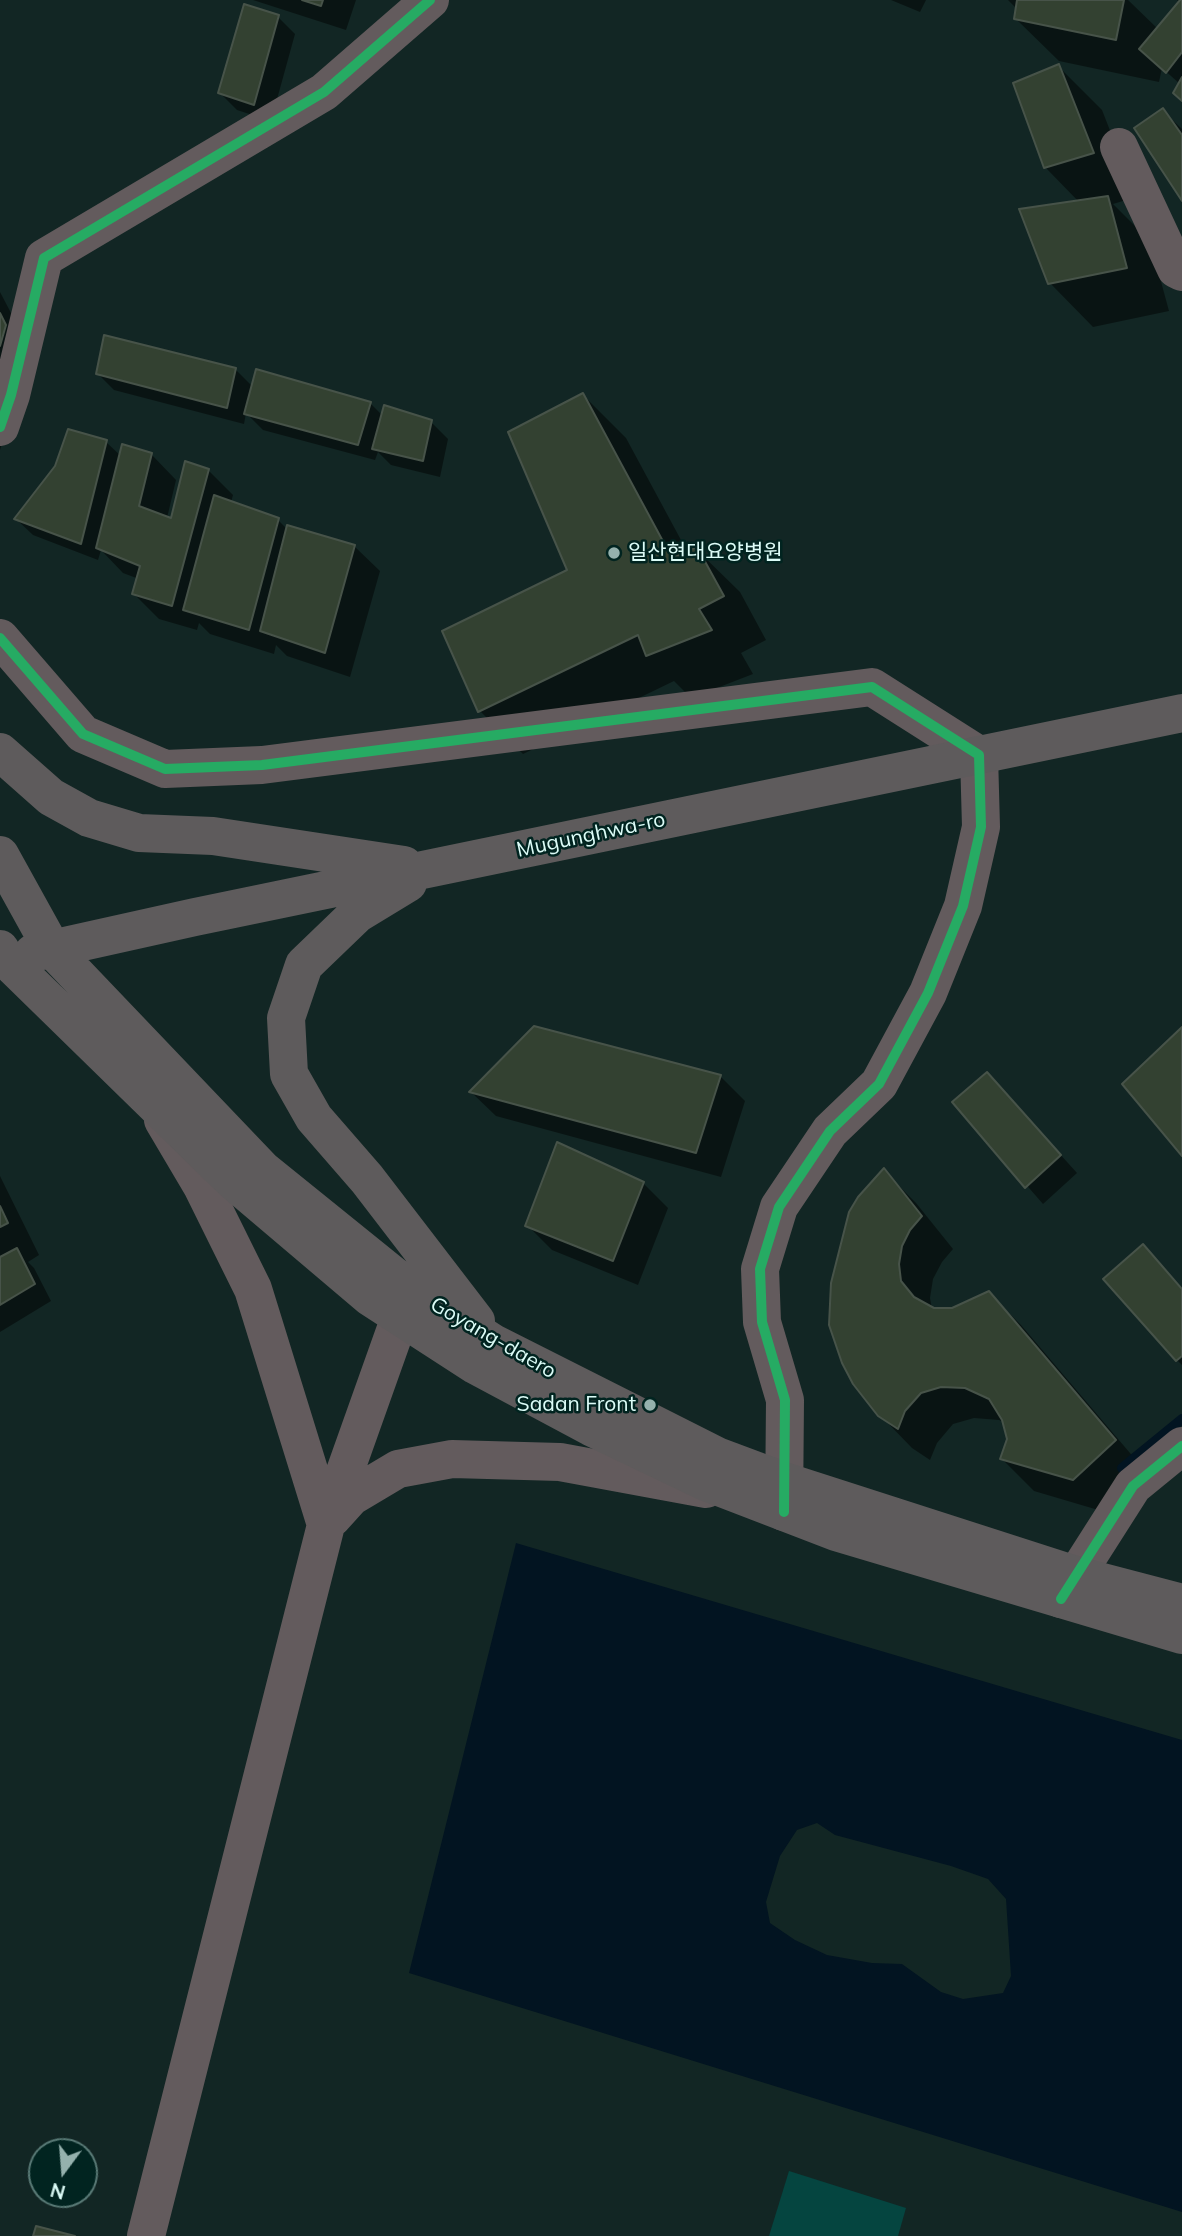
<!DOCTYPE html>
<html>
<head>
<meta charset="utf-8">
<style>
	body { margin:0 }
	#map { position:relative; width:1182px; height:2236px; overflow:hidden; background:#122624; font-family:Mulish,sans-serif }
	canvas { display:block }
	.north { position:absolute; left:28px; top:2138px; width:70px; height:70px; box-sizing:border-box; background:#012420; border:2px solid #597a76; border-radius:50%; rotate:196deg; font-size:19px; font-weight:700; line-height:28px; text-align:center; color:#dcfcf7 }
	.north::after { content:''; display:block; margin:auto; width:24px; height:32px; background:#95b1ad; clip-path:polygon(50% 0,100% 100%,50% 72%,0 100%) }
</style>
</head>
<body>
<div id="map">
<canvas width="1182" height="2236"></canvas>
<div class="north">N</div>
</div>
<script>
const context = document.querySelector('canvas').getContext('2d');
context.lineJoin = 'round';
function fillPath(path, color) { context.fillStyle = color; context.fill(path, 'evenodd'); }
function stroke(path, color, width, dash) { context.strokeStyle = color; context.lineWidth = width; context.lineCap = dash ? 'butt' : 'round'; context.setLineDash(dash || []); context.stroke(path); }
function write(font, color, halo, rows, align = 'center') {
  context.font = font + ' Mulish,"Noto Sans KR",sans-serif'; context.lineWidth = 5; context.setLineDash([]); context.textBaseline = 'middle'; context.strokeStyle = halo; context.fillStyle = color; for (const [text, x, y, turn = 0] of rows) {
    context.save(); context.translate(x, y); context.rotate((+turn || 0) * Math.PI / 180); context.textAlign = isNaN(turn) ? turn : align; if (halo) context.strokeText(text, 0, 0); context.fillText(text, 0, 0); context.restore();
  }
}
fillPath(new Path2D(`
	M789,2171L906,2208L898,2236H769Z`), '#054540');
fillPath(new Path2D(`
	M516,1543L1182,1740V2212L409,1973ZM817,1823L835,1835L951,1866L988,1879L1006,1899L1011,1976L1003,1993L963,1999L941,1992L902,1964L872,1963L827,1955L795,1940L770,1923L766,1902L780,1856L797,1830Z`), '#021421');
fillPath(new Path2D(`
	M253,0H356L346,30Z
	M891,0H926L920,12Z
	M1008,0H1128L1158,29L1180,3L1177,0H1182V99L1180,84L1162,68L1159,82L1059,61L1015,18L1017,9Z
	M278,17L295,34L271,121L237,110L220,93Z
	M1058,66L1102,110L1136,197L1113,204L1150,241L1169,311L1093,327L1050,283L1079,202L1045,167Z
	M1162,110L1182,129V198Z
	M0,292L31,351L0,450Z
	M235,369L253,387L370,403L383,416L431,422L448,439L440,477L391,465L378,452L375,460L263,430L246,413L244,424L114,390L97,373Z
	M583,395L626,438L688,553L696,549L740,592L766,640L741,653L753,674L691,698L674,681L523,754L480,711L570,571Z
	M106,442L121,456L151,454L176,480L167,518L172,520L208,470L233,495L231,502L278,520L288,530L354,546L380,571L350,677L287,656L276,645L274,654L210,634L199,623L197,630L159,619L134,594L139,579L123,573L101,550L98,560L33,535L16,519Z
	M720,1076L745,1101L721,1177L496,1116L471,1092Z
	M1003,1091L1077,1173L1043,1204L954,1102Z
	M884,1171L916,1203L953,1249L942,1262L933,1279L930,1298L932,1309L953,1310L989,1293L1021,1325L1147,1473L1105,1512L1034,1491L1002,1459L1009,1439L1004,1422L999,1420L974,1418L953,1424L937,1443L930,1460L912,1448L879,1414Z
	M0,1176L39,1255L28,1262L34,1268L51,1301L0,1332Z
	M643,1183L668,1208L638,1285L552,1250L527,1225Z
	M1143,1246L1182,1288V1365L1177,1360Z`), '#0007');
stroke(new Path2D(`
	M1122,1468L1182,1419`), '#021421', 10);
const building = new Path2D(`
	M302,0H323L321,6Z
	M1017,0H1124L1116,40L1014,19Z
	M1180,0H1182V52L1166,73L1139,49Z
	M244,4L279,15L254,105L218,93Z
	M1059,64L1094,153L1044,168L1013,83Z
	M1182,77V101L1173,93Z
	M1163,108L1182,135V201L1134,128Z
	M1108,196L1127,268L1048,284L1019,209Z
	M0,313L6,325L0,346Z
	M104,335L236,368L227,408L96,374Z
	M256,369L371,402L358,445L244,414Z
	M583,393L672,558L697,547L724,596L699,609L712,630L646,656L638,635L478,712L442,631L567,570L508,432Z
	M384,405L432,420L423,461L372,449Z
	M68,429L107,440L81,544L14,519L55,466Z
	M122,444L152,453L139,506L171,518L185,461L209,469L172,606L132,594L140,566L96,548Z
	M214,495L279,518L249,630L183,610Z
	M287,525L355,545L325,653L260,631Z
	M534,1026L721,1075L696,1153L469,1092Z
	M1182,1027V1156L1122,1084Z
	M987,1072L1061,1155L1025,1188L952,1102Z
	M557,1142L644,1182L613,1261L525,1226Z
	M884,1168L922,1216L910,1230L902,1246L899,1264L901,1281L914,1297L934,1308H952L989,1291L1116,1440L1073,1480L1000,1459L1007,1439L1002,1420L989,1399L965,1388L941,1387L921,1393L905,1411L898,1429L878,1416L853,1384L842,1363L829,1325L831,1283L849,1212L858,1197Z
	M0,1206L8,1223L0,1227Z
	M1143,1244L1182,1289V1356L1176,1361L1103,1279Z
	M17,1248L35,1284L0,1305V1257Z
	M36,2226L75,2236H33Z`);
fillPath(building, '#334131');
stroke(building, '#475349', 2);
stroke(new Path2D(`
	M1119,147L1176,269L1182,272
	M0,427L11,395L44,258L324,92L430,0
	M0,638L83,734L165,769L262,765L872,687L979,755L981,827L963,906L928,993L879,1084L830,1131L779,1207L760,1269L762,1322L785,1400L784,1512
	M163,1120L202,1186L253,1289L326,1525
	M332,1518L351,1497L398,1469L452,1459L560,1462L706,1489
	M1061,1599L1133,1486L1182,1446
	M146,2236L326,1525L400,1317`), '#635b5d', 38);
stroke(new Path2D(`
	M0,752L51,797L89,818L139,833L213,836L404,865
	M0,855L52,949L263,1170L414,1292L493,1343L717,1456L784,1481L1076,1575L1182,1603
	M408,883L357,914L304,965L286,1018L289,1074L314,1118L367,1179L476,1321
	M0,949L6,959L232,1180L370,1297L475,1365L591,1427L706,1482L836,1532L1182,1635
	M33,953L195,917L1182,713`), '#5e5b5c', 38);
stroke(new Path2D(`
	M0,427L11,395L44,258L324,92L430,0
	M0,638L83,734L165,769L262,765L872,687L979,755L981,827L963,906L928,993L879,1084L830,1131L779,1207L760,1269L762,1322L785,1400L784,1512
	M1061,1599L1133,1486L1182,1446`), '#26ab63', 10);
for (const [x, y, r, color] of [
	[614,553,7,"#95b1ad"],
	[650,1405,7,"#95b1ad"]
]) { const dot = new Path2D(); dot.arc(x, y, r, 0, 2 * Math.PI); context.fillStyle = color; context.fill(dot); stroke(dot, '#012420', 2.5); }
write('21px', '#dcfcf7', '#012420', [
	["일산현대요양병원",628,553],
	["Sadan Front",636,1405,"right"]
], 'left');
write('21px', '#dcfcf7', '#012420', [
	["Mugunghwa-ro",591,835,-12],
	["Goyang-daero",493,1338,30]
]);
</script>
</body>
</html>
